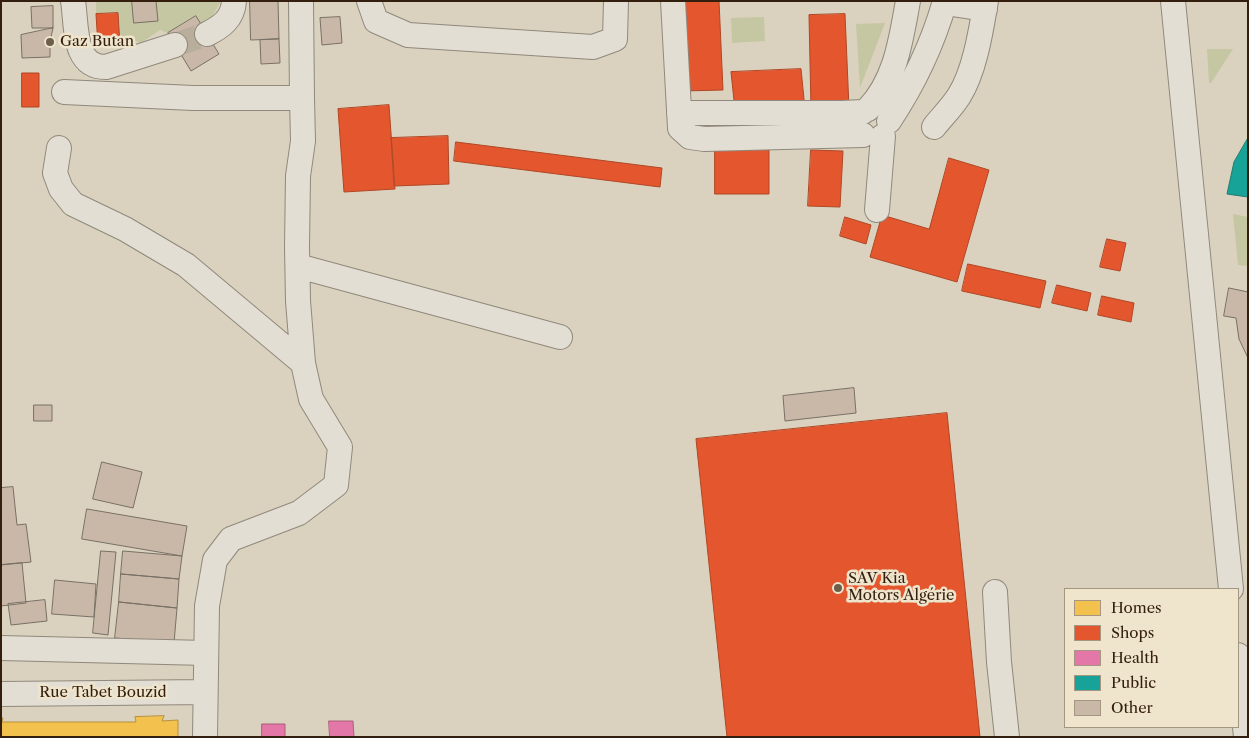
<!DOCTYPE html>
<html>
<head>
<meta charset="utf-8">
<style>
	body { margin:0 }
	#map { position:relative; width:1249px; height:738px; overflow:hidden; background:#dad2be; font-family:"Libre Caslon Text",serif }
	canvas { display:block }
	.frame { position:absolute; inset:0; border:2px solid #341f0e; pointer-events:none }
	.legend { position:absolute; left:1064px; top:588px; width:175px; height:140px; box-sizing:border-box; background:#efe5cd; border:1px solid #a49681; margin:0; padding:6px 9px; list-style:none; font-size:15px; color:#341f0e }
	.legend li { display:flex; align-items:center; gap:10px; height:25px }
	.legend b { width:25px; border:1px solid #a49681 }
</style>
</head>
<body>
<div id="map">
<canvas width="1249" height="738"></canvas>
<div class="frame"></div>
<ul class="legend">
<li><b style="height:14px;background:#f2c14e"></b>Homes</li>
<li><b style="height:14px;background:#e4572e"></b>Shops</li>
<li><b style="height:14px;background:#e377a8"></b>Health</li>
<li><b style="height:14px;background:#17a398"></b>Public</li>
<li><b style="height:14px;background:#c9b8a8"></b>Other</li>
</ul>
</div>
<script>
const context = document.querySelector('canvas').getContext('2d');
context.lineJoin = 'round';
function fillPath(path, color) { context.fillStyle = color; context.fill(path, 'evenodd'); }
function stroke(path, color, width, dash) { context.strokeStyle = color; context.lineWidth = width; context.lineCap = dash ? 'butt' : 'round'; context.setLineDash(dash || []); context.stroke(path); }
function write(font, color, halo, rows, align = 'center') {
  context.font = font + ' "Libre Caslon Text",serif'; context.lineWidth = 5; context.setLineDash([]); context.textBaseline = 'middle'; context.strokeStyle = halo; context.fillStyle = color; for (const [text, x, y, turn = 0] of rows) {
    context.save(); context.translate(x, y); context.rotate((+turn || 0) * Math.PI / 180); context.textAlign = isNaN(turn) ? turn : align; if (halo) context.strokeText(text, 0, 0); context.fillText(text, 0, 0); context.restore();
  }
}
fillPath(new Path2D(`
	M96,1H221L208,24L201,26L195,16L168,33L160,30L141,43L120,36L118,13L96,14Z
	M764,17L765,41L732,43L731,18Z
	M885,23L860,88L856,24Z
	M1207,49H1233L1211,83H1209Z
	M1233,214L1248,217V266L1238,265Z`), '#c5c7a2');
const homes = new Path2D(`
	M164,716L162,721L178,720V737H1V718H3L2,722H136L135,717Z`);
fillPath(homes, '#f2c14e');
stroke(homes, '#b9903b', 1);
const shops = new Path2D(`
	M679,1H719L723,90L683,91Z
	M118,13L120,45L98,46L96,14Z
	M845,14L849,108L811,109L809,15Z
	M801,69L805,109L735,110L731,72Z
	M22,73H39V107H22Z
	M389,105L395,189L344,192L338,109Z
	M448,136L449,184L394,186L391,138Z
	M456,142L662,168L660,187L454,161Z
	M715,147L769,148V194H715Z
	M811,150L843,151L840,207L808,206Z
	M949,158L989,170L957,282L870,257L882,215L929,229Z
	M845,217L871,225L866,244L840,236Z
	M1107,239L1126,243L1120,271L1100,267Z
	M968,264L1046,281L1040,308L962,291Z
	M1057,285L1091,293L1087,311L1052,303Z
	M1102,296L1134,303L1131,322L1098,315Z
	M947,413L980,737H727L696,439Z`);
fillPath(shops, '#e4572e');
stroke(shops, '#af4624', 1);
const health = new Path2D(`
	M329,721H353L354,737H330Z
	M262,724H285V737H262Z`);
fillPath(health, '#e377a8');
stroke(health, '#ae5d7a', 1);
const public = new Path2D(`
	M1248,138V197L1227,194L1234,162Z`);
fillPath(public, '#17a398');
stroke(public, '#207b6f', 1);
const building = new Path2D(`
	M132,1H156L158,21L134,23Z
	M250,1H278L279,39L251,40Z
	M53,6V28H32L31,7Z
	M196,16L219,54L191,71L168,33Z
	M340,17L342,43L322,45L320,18Z
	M53,28L50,42V57L22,58L21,35Z
	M279,39L280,63L261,64L260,40Z
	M1229,288L1248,292V358L1239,339L1236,318L1224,316Z
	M854,388L856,413L785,421L783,396Z
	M34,405H52V421H34Z
	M102,462L142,472L133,508L93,499Z
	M13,487L17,525L26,524L31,562L1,565V488Z
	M87,509L187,526L182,556L82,539Z
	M101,551L116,552L108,635L93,633Z
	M123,551L182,556L179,579L121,574Z
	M22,563L26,603L1,606V565Z
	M121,574L179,579L177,608L119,602Z
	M55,580L96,584L94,617L52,614Z
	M45,600L47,621L11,625L8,604Z
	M119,602L177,608L174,643L115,638Z`);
fillPath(building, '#c9b8a8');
stroke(building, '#787064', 1);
stroke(new Path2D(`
	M175,45L207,34`), '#b9ae9b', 24, [24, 12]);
const minor = new Path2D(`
	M73,1C77,25 72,67 106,67L175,45
	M301,1L302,98
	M369,1L376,21L408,35L593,47L615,39L616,1
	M673,1L680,128L690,137L704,139L863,135
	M1173,1L1231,589
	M945,3L985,9
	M207,34C221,27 233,19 234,1
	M64,92L193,98H302L303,141L298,176L297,247L298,301L303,363L311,399L340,447L336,485L299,513L231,539L215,560L207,606L205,737
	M868,109C896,80 901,39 908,1
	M679,113H842L863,112
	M889,121C913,85 933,43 945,1
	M934,127C942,117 952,107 959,96C975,71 981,30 986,1
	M59,148L55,173L61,189L73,204L125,229L186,265L303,363
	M877,210L883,136
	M298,266L560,337
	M995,592L999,662L1007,737
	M1,648L206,653
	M1238,655L1246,737
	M1,694L205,692`);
stroke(minor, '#90887b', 26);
stroke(minor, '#e2ded4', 24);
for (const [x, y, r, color] of [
	[50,42,5,"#6e5e4c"],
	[838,588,5,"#6e5e4c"]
]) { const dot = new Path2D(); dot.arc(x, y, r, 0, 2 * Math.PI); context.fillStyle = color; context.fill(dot); stroke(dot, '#efe5cd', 2); }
write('15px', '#341f0e', '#efe5cd', [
	["Gaz Butan",60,42],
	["SAV Kia",848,579],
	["Motors Algérie",848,596]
], 'left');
write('15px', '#341f0e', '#efe5cd', [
	["Rue Tabet Bouzid",103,693]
]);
</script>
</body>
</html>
